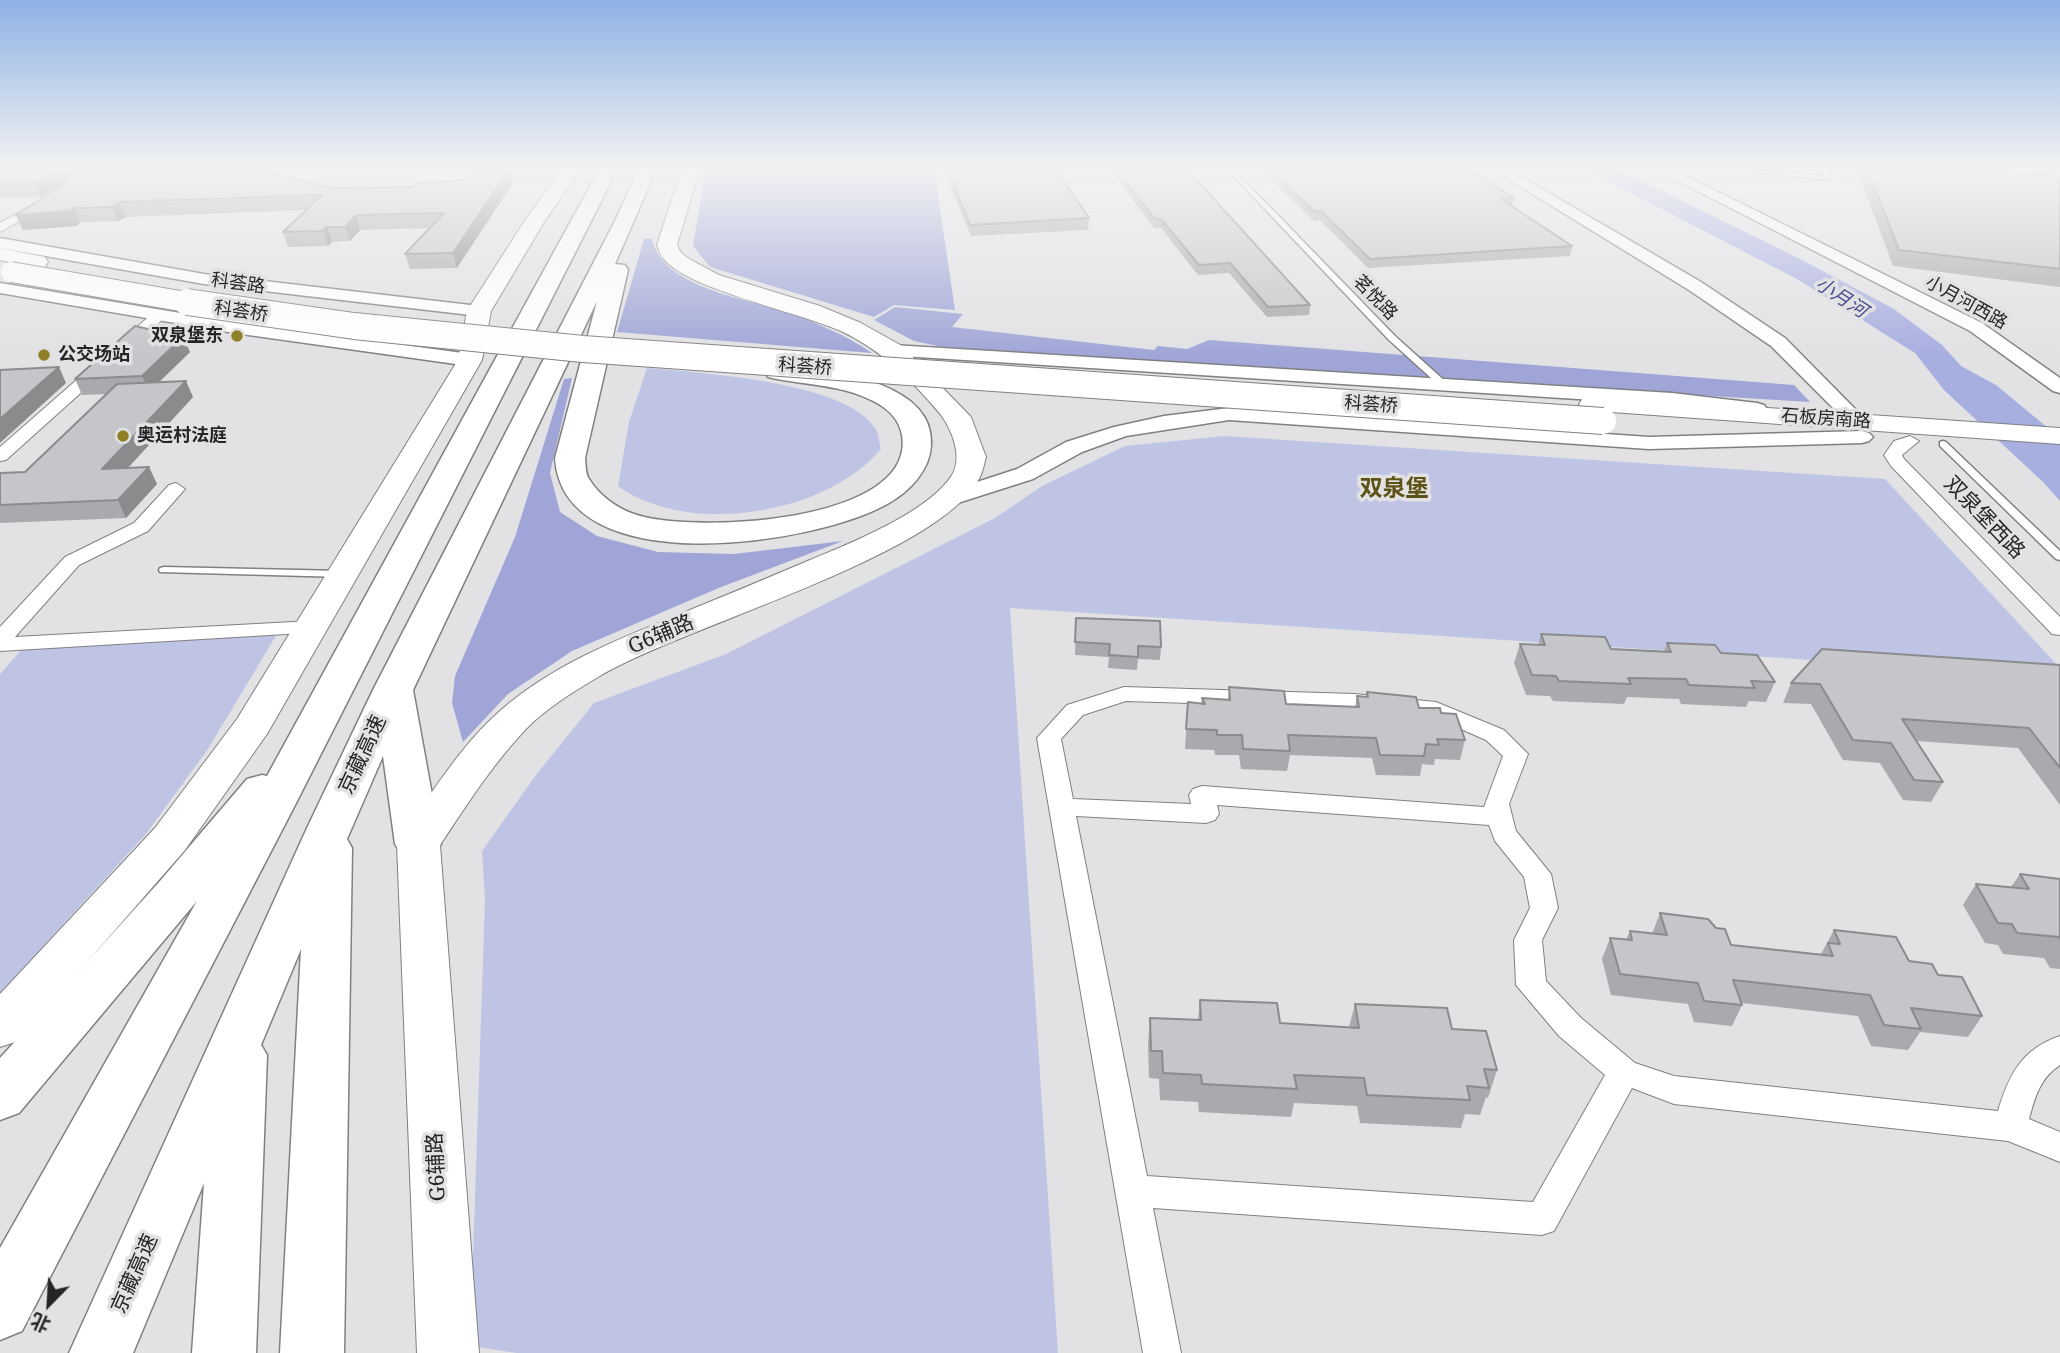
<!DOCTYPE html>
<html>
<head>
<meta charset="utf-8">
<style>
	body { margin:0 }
	#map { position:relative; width:2060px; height:1353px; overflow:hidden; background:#e2e2e5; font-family:"Noto Serif","Noto Sans SC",serif }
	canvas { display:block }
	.north { position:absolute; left:14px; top:1269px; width:70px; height:70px; -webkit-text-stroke:5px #e2e2e5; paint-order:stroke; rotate:204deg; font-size:19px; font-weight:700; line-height:28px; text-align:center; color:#252526 }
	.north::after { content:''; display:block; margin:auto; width:24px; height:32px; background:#252526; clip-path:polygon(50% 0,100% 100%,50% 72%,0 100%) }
</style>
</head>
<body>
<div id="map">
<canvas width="2060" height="1353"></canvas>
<div class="north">北</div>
</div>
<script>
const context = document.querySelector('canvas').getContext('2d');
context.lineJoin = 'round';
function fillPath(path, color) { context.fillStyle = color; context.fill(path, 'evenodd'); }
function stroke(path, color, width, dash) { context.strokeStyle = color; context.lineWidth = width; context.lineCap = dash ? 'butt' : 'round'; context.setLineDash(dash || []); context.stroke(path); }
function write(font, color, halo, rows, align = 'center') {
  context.font = font + ' "Noto Serif","Noto Sans SC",serif'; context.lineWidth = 7; context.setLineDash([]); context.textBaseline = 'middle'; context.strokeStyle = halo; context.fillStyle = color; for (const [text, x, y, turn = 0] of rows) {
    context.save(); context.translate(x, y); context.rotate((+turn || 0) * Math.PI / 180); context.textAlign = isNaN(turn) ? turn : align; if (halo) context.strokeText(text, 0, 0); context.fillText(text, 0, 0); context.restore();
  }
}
fillPath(new Path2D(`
	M647,368C700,373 845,381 875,428C879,433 879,443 881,449C826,515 688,537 618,486L629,422Z
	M1224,436L1885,479L2060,668V676L1010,608L1058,1353H517L470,1346L485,899L482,851L536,775L594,703L726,654L995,518L1042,486L1125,446Z
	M277,634L208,749L146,834L0,993V674L23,648Z`), '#bfc4e5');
fillPath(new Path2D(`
	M706,168H934L955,310L894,305L874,317L710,267L693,246Z
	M644,239H652C662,288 749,299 789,313C819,324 846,335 872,353L617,332Z
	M895,307L963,314L952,327L1154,350L1158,346L1187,349L1209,340L1794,385L1810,402L956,350L914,341L874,320Z
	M572,378L550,473L560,512L597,536L658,552L734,554L843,541L721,587L572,651L508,694L463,742L452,703L455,676L515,537L564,379Z`), '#9fa6d7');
fillPath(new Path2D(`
	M1582,168H1616L1804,261L1894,309L1942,345L1961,366L1996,385L2060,438V501L2043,482L1944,390L1915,353L1797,279Z`), '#a7aee0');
const service = new Path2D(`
	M1226,168H1232L1395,336L1447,383V387H1441L1389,340Z
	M1719,168H1739L1824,176L1822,168H1828L1831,178L1828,180Z
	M1943,441L1946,442L2060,551V560L2056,559L1940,446V442Z
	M164,567L343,571L348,574L343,577L160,572L159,570L160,568Z`);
const minor = new Path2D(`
	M2052,168H2060V171L2054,170Z
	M40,201L50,204L0,232V223Z
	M158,312L165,316L163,319L6,460L0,461V447L153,313Z
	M1910,436L1919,441L1902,455L1904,459L2060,617V635L2052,634L1891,466L1884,455L1894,441Z
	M176,483L185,489L148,531L79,565L15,637L312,621L320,622L323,627L320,632L0,651V627L65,557L134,523L169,485Z
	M1124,687L1355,694L1436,702L1504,730L1528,754L1509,804L1516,831L1551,874L1558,908L1542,940L1546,981L1581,1018L1635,1063L1674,1076L1998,1111C2009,1074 2022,1049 2060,1036V1065C2040,1078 2035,1097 2029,1119L2060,1132V1162L2008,1141L1674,1104L1632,1088L1554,1231L1542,1235L1153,1208L1181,1353H1143L1037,738L1067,705ZM1126,701L1355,708L1431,716L1486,740L1503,756L1484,807L1202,786L1193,789L1189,795L1191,804L1073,799L1061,739L1083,715ZM1217,805L1489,825L1495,841L1524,877L1530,908L1514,940L1516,985L1559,1036L1605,1075L1533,1202L1147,1176L1076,816L1206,823L1215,820L1219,814Z`);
const tertiary = new Path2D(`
	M1490,168H1506L1701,282L1785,338L1867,421L1864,425H1850L1771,346L1689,290Z
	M1653,168H1670L1982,323L2060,378V393L2053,391L1970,331Z
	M0,238L204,274L479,306L488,311L479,316L204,284L0,248Z
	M0,283L234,322L470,354L480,360L470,366L234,333L0,293Z
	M893,345L1672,393L1757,403L1764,405L1767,409L1764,413L1757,415L1672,405L886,355L884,351Z
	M1229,408L1649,437L1862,431L1869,433L1873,437L1869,441L1862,443L1649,449L1229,420L1126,436L1082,452L1033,479L945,507L937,505L934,500L937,495L1017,469L1066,442L1114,427L1164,416Z`);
const primary = new Path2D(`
	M563,168H581L544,222L491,311L482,360L267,734L185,850L18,1041L0,1047V994L155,828L237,719L458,360L467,311L524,222Z
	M682,168H700L677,245L681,253L691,260L719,275L820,306L861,323L902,346L971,417L986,457C984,464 983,471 980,477C942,556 680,627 598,677C573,692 545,709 525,730C492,765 466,806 440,845L479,1353H417L397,844L403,833C433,792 461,745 500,711C551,666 614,641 675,616C720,598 765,579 810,560C849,544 929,512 952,475C963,457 952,430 941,415C914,382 881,350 843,332C800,312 689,290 664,259C660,255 659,250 657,245Z
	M0,248L45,257L48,262L45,267L37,268L0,260Z
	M1592,396L2060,428V444L1583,410L1579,404L1583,398Z`);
const motorway = new Path2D(`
	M600,168H618L294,807L22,1331L0,1340V1248L197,901L19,1113L0,1120V1058L160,881L247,779L262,775L267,776Z
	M639,168H657L615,264L625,265L628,270L585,458C586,465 585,473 589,479C599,495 616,508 634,514C689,534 917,524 902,435C899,418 886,407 871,400C839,384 802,385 768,377L764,371L768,365L777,363C823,370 935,379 931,445C930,470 910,491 889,503C817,545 563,584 555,458L597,301L413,690L441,844L434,855L418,860L402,855L395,844L383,756L347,839L352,848L344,1353H280L301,949L261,1045L267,1055L256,1353H192L204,1183L133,1353H69L307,828L373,690L615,221Z`);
stroke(service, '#808083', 3);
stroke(minor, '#808083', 2);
stroke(tertiary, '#808083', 3);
stroke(primary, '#808083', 2);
stroke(motorway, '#808083', 3);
fillPath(service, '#fff');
fillPath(minor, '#fff');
fillPath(tertiary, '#fff');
fillPath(primary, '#fff');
fillPath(motorway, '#fff');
const primaryBridgeFar1 = new Path2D(`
	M11,272L198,304`);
const primaryBridge = new Path2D(`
	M187,302L354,326L583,349L1603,421`);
stroke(primaryBridgeFar1, '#808083', 22, []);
stroke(primaryBridge, '#808083', 28, []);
stroke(primaryBridgeFar1, '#fff', 20);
stroke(primaryBridge, '#fff', 26);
fillPath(new Path2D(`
	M0,168H271L267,171L332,188L512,184L457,268L410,269L405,254L429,228L360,230L350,241L332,242L328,246L288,247L283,232L306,210L126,217L118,221L80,222L77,226L23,230L16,215L62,185V184L41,197L0,198Z
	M945,168H1055L1089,218L1088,230L971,236L946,176Z
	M1109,168H1186L1310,305L1309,315L1267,317L1229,273L1198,275L1161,228H1154Z
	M1259,168H1469L1514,198L1512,206L1572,246L1570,256L1368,268L1320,220L1314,221Z
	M1859,168H1967L2060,179V287L1893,266L1858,172Z
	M183,337L190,352L158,383L193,397L128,468L157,484L126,518L0,523V473L25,472L107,394L82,395L75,379Z
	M1076,618L1161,647L1160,660L1138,659L1137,670L1108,668L1109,657L1075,655Z
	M1541,634L1611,649L1664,651L1667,643L1721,653L1775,682L1766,702L1749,701L1746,707L1681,704L1679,699L1627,697L1624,704L1553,701L1550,696L1526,695L1514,663L1520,644L1538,645Z
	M2060,665V805L2018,748L1916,741L1943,782L1931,802L1903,800L1880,763L1843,760L1811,704L1783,703L1791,683Z
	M1229,687L1286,704L1355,707L1357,696L1366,697L1367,692L1419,708L1441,713L1465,740L1460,760L1435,759L1434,765L1422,764L1420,776L1376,775L1372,758L1290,755L1287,771L1241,769L1239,755H1215L1214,750L1185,749L1188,702L1201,703L1202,698L1228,699Z
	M2020,874L2060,879V969L2050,968L2044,958L2003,954L1998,945L1985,943L1963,905L1976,884L2011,887Z
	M1660,913L1731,945L1821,954L1834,930L1909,961L1938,975L1982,1016L1968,1037L1920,1032L1908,1050L1871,1046L1858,1016L1742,1003V1005L1732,1026L1694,1022L1688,1004L1611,995L1602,959L1610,938L1626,940L1630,931L1652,934Z
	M1200,1000L1280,1023L1349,1027L1355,1004L1452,1029L1497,1070L1488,1098L1486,1097L1480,1115L1465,1114L1461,1128L1360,1123L1357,1106L1294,1103L1291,1117L1199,1112L1198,1102L1160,1100L1159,1079L1149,1078L1148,1045L1150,1018L1198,1020Z`), '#a9aaad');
fillPath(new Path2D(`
	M61,168H90L61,182L62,184L41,197L34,183Z
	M250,168H271L255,181Z
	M509,170L512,184L457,268L453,253Z
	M120,202L126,217L118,221L112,207Z
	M74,208L80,222L77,226L23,230L16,215Z
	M356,215L360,230L350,241L345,227Z
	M327,227L332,242L328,246L323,231Z
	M183,337L190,352L149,392L142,376Z
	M59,367L66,383L0,443V419Z
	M186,381L193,397L111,486L102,469Z
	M149,467L157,484L126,518L118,500Z`), '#8a8b8d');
const building = new Path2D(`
	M0,168H61L34,183L0,184Z
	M86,168H252L332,188L414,187L418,183L468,180L475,171L509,170L453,253L405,254L444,213L356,215L345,227H327L323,231L283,232L322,195L120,202L112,207L74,208L70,211L16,215L67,182H61Z
	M947,168H1055L1089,218L970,225Z
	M1115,168H1186L1310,305L1268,307L1230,263L1199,265L1161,219H1155Z
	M1268,168H1469L1514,198L1501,199L1572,246L1370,259L1321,211L1315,212Z
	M1867,168H1967L2058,176L2060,179V269L1899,250Z
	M135,326L183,337L142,376L75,379Z
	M59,367L0,419V370Z
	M186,381L102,469L149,467L118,500L0,505V473L25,472L117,384Z
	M1076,618L1160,621L1161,647L1138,646V657L1109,655L1110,644L1075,642Z
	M1541,634L1605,637L1611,649L1671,652L1667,643L1715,645L1721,653L1757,655L1775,682L1751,681L1755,688L1689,685L1686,679L1628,678L1631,684L1559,681L1556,676L1532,675L1520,644L1545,645Z
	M1822,649L2060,665V768L2029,728L1902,719L1943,782L1914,780L1891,743L1853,740L1820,684L1791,683Z
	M1229,687L1284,691L1286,704L1359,707L1357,696L1368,697L1367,692L1416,697L1419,708H1440L1441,713L1456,714L1465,740L1437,739L1439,745L1426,744L1424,756L1380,755L1376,738L1288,735L1290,751L1243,749L1242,735H1217V730L1186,729L1188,702L1205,704L1202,698L1230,700Z
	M2020,874L2060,879V939L2059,937L2017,933L2012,924L1998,923L1976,884L2029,889Z
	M1660,913L1708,919L1716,928L1725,929L1731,945L1833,956L1828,943L1840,944L1834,930L1896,937L1909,961L1932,964L1938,975L1962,977L1982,1016L1911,1008L1921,1029L1884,1025L1870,995L1733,980L1742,1005L1704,1001L1698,983L1620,974L1610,938L1632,940L1630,931L1667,935Z
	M1200,1000L1277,1003L1280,1023L1359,1028L1355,1004L1447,1008L1452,1029L1486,1031L1497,1070L1484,1069L1489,1088L1467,1086L1470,1100L1367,1095L1364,1078L1294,1075L1297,1089L1202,1084L1201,1075L1163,1073L1162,1051H1151L1150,1018L1201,1020Z`);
fillPath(building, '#c5c6c9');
stroke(building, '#8a8b8d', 2);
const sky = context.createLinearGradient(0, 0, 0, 357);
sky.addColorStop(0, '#8eb2e5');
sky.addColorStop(0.47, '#f2f2f3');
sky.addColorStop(1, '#f2f2f300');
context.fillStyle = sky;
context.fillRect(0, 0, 2060, 357);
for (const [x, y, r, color] of [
	[237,336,7,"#8f7f25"],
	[44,355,7,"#8f7f25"],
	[123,436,7,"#8f7f25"]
]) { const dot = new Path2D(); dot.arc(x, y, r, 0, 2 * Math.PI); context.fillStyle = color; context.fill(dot); stroke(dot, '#e2e2e5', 2.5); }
write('18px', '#252526', '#e2e2e5', [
	["科荟路",238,284,8],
	["茗悦路",1375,298,46],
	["小月河西路",1966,303,29],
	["科荟桥",241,312,8],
	["科荟桥",805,367,4],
	["科荟桥",1371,405,4],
	["石板房南路",1826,419,4]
]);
write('bold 18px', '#252526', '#e2e2e5', [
	["双泉堡东",223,336,"right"],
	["公交场站",58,355],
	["奥运村法庭",137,436]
], 'left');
write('italic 19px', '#484d8c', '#e2e2e5', [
	["小月河",1841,298,33]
]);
write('21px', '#252526', '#e2e2e5', [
	["双泉堡西路",1984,518,46],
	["G6辅路",661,635,-23],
	["京藏高速",363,755,-65],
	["G6辅路",437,1167,-93],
	["京藏高速",135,1274,-66]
]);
write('bold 23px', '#5e5316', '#e2e2e5', [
	["双泉堡",1394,489]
]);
</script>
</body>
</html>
